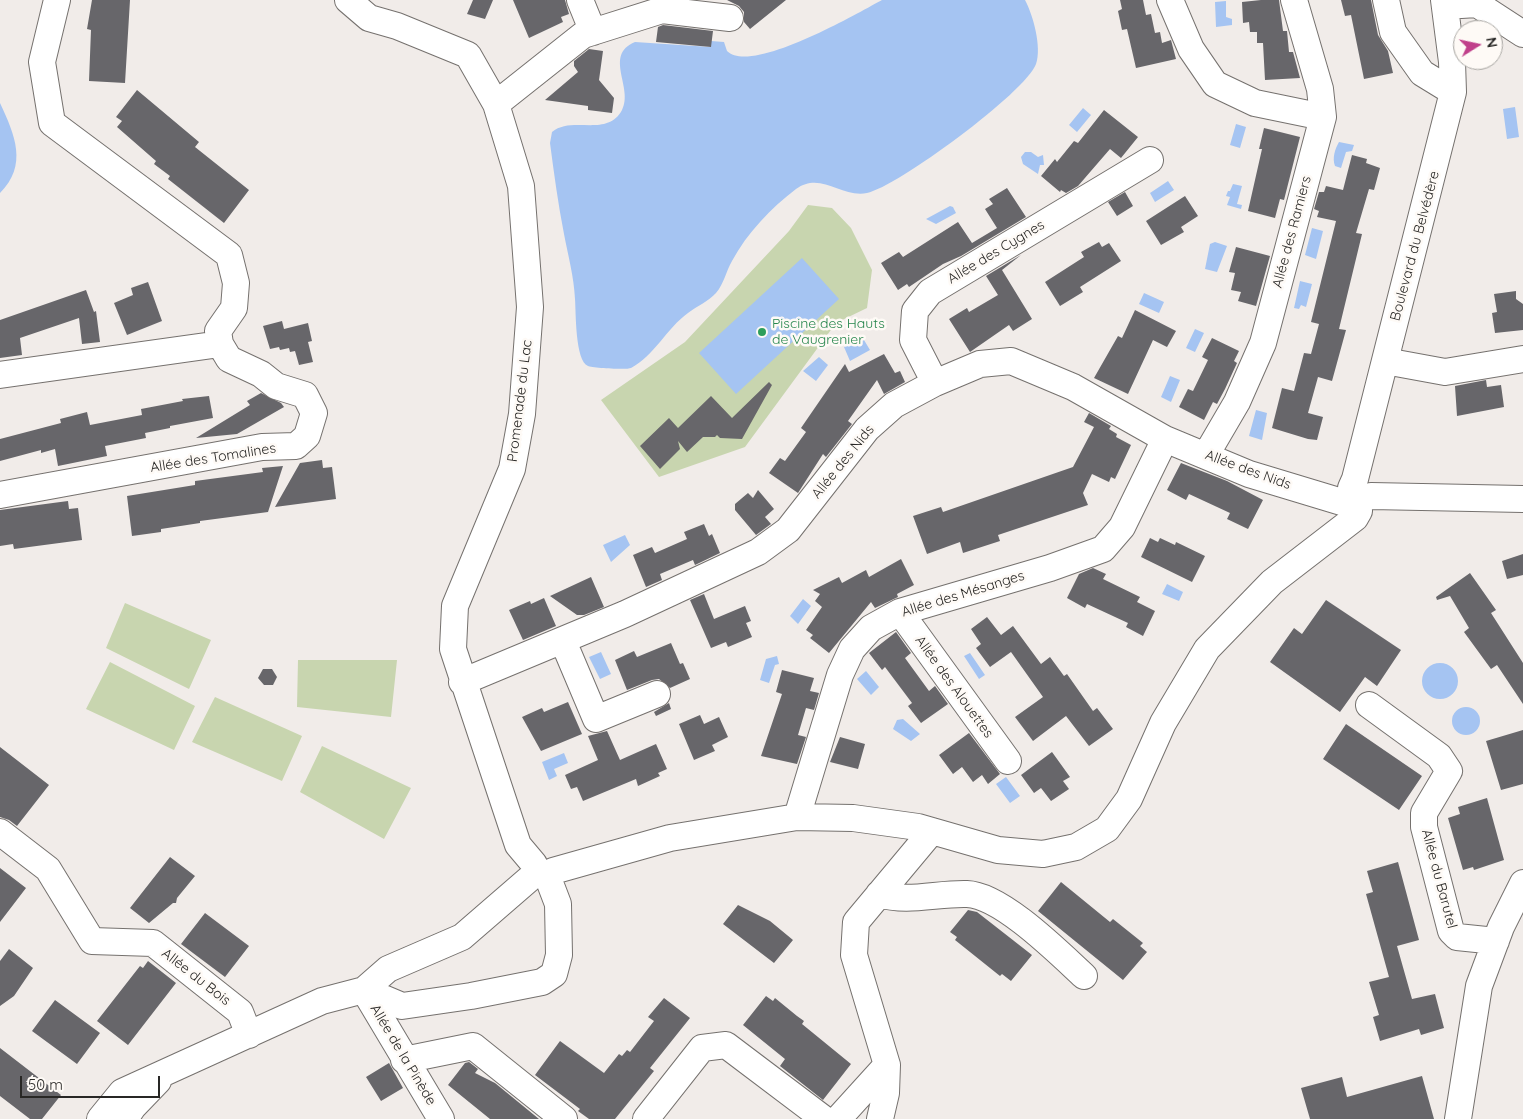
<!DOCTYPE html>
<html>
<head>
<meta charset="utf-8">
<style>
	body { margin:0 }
	#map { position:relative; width:1523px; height:1119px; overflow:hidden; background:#f1ece9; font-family:Quicksand,sans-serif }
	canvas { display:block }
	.north { position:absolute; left:1453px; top:20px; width:50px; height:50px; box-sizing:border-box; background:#fefaf6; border:1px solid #a8a6a2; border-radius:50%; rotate:80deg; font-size:14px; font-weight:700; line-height:20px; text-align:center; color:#282725 }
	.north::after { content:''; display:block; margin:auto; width:18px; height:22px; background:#c0408b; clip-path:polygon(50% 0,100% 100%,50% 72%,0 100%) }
	.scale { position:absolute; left:20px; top:1076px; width:140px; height:22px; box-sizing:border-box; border:2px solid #282725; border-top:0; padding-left:6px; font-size:15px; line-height:18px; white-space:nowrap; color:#282725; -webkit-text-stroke:4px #fefaf6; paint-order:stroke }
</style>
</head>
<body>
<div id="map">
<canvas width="1523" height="1119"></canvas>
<div class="north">N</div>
<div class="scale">50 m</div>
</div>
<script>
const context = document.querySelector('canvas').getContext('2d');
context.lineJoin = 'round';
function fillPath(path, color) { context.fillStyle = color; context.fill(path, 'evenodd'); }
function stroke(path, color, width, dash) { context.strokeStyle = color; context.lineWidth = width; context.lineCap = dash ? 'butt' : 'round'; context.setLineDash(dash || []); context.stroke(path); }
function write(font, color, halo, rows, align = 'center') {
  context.font = font + ' Quicksand,sans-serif'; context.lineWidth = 5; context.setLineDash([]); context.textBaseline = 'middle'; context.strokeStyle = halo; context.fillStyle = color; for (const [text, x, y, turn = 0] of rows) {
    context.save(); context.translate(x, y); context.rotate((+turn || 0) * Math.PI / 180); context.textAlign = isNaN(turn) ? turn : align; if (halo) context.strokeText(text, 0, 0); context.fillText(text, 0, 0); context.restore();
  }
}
fillPath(new Path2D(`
	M808,205L832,208L851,228L872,270L867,308L836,323L745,447L659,477L601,400L685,342L789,231Z
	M125,603L211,640L189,689L106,648Z
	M298,660H397L391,717L297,707Z
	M110,662L195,706L174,750L86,709Z
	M215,697L302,736L282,781L192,742Z
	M322,746L411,788L384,839L300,792Z`), '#c8d5af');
fillPath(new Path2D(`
	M882,0H1025C1033,15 1042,47 1036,64C1026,92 897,187 867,193C841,198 821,171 796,189C771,208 747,233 732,261C726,271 724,284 716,293C709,301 697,306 688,313C667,328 654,356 631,368C627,370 592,368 588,366C575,361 576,312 575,299C574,277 568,255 564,234C558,204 554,173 550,143L552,132C572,115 607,138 622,110C634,88 603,55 635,42L710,47L711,41L724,42L727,51C751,75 856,14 882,0Z
	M1226,1V17L1232,19V25L1216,27L1215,2Z
	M0,103C15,135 28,165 0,193Z
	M1515,107L1519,137L1507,139L1503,109Z
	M1083,108L1091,115L1077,132L1069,125Z
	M1236,124L1246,127L1240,148L1230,145Z
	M1339,142L1354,145L1352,151L1346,152L1341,168L1335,166C1332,158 1335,149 1339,142Z
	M1025,152H1031L1038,157L1043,155L1044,165H1040L1038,174L1023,164L1021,157Z
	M1168,181L1174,190L1155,202L1150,193Z
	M1233,184L1242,186L1237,204L1242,205L1241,209L1227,205L1230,197L1226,196L1228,191H1230Z
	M950,206L953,207L956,213L936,224L926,219Z
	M1312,228L1323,231L1316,259L1305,255Z
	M1215,242L1227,246L1217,272L1205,269L1210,244Z
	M802,258L839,299L736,394L699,353Z
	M1300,281L1312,284L1306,307L1301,305L1299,309L1294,308Z
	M1144,293L1164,302L1159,313L1139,304Z
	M1195,329L1204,333L1195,352L1186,348Z
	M864,340L870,350L850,361L844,347Z
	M819,357L828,365L816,381L803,371Z
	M1170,376L1180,380L1171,402L1161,397Z
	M1256,410L1267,413L1262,440L1249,436Z
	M625,535L630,545L611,562L603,545Z
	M1167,584L1183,592L1179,601L1162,594Z
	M803,599L811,606L798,624L790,616Z
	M601,652L611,674L600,679L589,657Z
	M970,653L985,675L979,679L964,656Z
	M777,656L779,664L775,665L769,683L760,680L766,659Z
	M1422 681a18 18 0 1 1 36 0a18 18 0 1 1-36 0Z
	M866,671L879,687L871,695L857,679Z
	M1452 721a14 14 0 1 1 28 0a14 14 0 1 1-28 0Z
	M903,719L920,734L911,741L893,729L897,720Z
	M564,753L568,763L554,769L557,776L549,780L542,762Z
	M1006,777L1020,796L1010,803L996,784Z`), '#a5c4f2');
fillPath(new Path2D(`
	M92,0H130L125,83L89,81L91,30L87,29Z
	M473,0H493L485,19L467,14Z
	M513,0H565L569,14L561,17L563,22L529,38Z
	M727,0H786L750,29L744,22V12L739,6Z
	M1120,0H1143L1146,15L1151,14L1155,33L1160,32L1162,43L1171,40L1176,59L1136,68L1127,29L1122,30L1118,11L1122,9Z
	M1261,0H1279L1283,31H1287L1289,52H1293L1300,78L1265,80L1263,43H1257V32H1250L1249,22L1243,23L1242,2Z
	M1341,0H1371L1378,35L1388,51L1393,73L1364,79L1351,15L1345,16Z
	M663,25L713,31L711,47L656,42L658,27Z
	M589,49L603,51L599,80L614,98L612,113L588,110V106L545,100L578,72L574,66V61Z
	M137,90L199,142L195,147L249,190L224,223L168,179L170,176L154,164L156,161L117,127L122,121L116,117Z
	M1104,110L1138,137L1121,158L1110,149L1078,186L1066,193L1061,190L1060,192L1041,176L1055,159L1057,162L1074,141L1078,143Z
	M1264,128L1300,137L1284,200L1280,199L1275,218L1248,211L1262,149H1259Z
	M1352,155L1367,159L1366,163L1380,168L1374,190L1369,189L1356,233L1362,234L1339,329L1346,330L1332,381L1318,377L1308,413L1323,417L1317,440L1308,439L1272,428L1282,388L1294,391L1304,353L1311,354L1319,324L1311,322L1336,221L1317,217L1319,211L1314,209L1319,192H1324L1326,186L1343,190Z
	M1007,188L1026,217L961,256L943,264L909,287L907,284L898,290L881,263L899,252L903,257L958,222L972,243L997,228L985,209L993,204L989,199Z
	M1125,192L1133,206L1117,216L1108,202Z
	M1185,196L1198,216L1181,227L1184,232L1161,245L1146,221Z
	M1099,242L1102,247L1109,243L1121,261L1080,287L1083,292L1060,306L1045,282L1084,257L1081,252Z
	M1236,247L1270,256L1256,306L1238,301L1241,292L1231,290L1235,273L1229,272Z
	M1021,255L1002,270L1032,319L1013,331L1009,325L970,352L949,319L967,308L969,312L998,295L986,276Z
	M148,282L162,321L127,335L114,303L133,295L131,288Z
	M86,290L94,312L96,311L100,342L82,344L79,318L20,338L22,355L0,358V320Z
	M1516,291V299L1523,304V330L1495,333L1492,313L1497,312L1494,294Z
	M1135,310L1176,331L1167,347L1153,340L1128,394L1094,378L1118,336L1122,338Z
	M282,321L284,329L308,323L312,341L308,342L313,362L299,365L295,351L290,352L289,348L280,350L279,347L270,349L263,326Z
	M1212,338L1239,351L1234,361L1237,363L1225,389L1217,404L1213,402L1204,420L1179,407L1188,389L1193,391L1208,360L1202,357Z
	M884,354L895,373L900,371L905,382L884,394L877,380L848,421L852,424L826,457L823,454L798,493L769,473L780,458L785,461L806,432L801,428L845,364L849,372Z
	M1486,380L1487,387L1501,385L1504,407L1457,416L1455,386Z
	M769,382L772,385L742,439L720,438L717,435L715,437H703L687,452L678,441L680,449L660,469L640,446L669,418L678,428L711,396L732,418Z
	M261,393L281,403L284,407L237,434L196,438L250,405L247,401Z
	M209,396L213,418L170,426V428L145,433L146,438L105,446L107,456L58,466L55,449L41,453V450L0,461V439L61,423L60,419L87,412L90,425L142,415L141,409L183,401L182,399Z
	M1089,413L1111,426L1109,429L1117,434L1116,437L1131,445L1115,479L1111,477L1109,482L1092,474L1083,493L1088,505L998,535L1000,541L963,553L960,542L927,554L913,516L941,507L943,512L1073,467L1094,427L1084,422Z
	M322,460L323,468L332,467L336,499L275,507L300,463Z
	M1181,463L1227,481L1263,500L1248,529L1227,519L1230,513L1189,494L1186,500L1167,490Z
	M283,466L268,512L200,521V523L161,529V532L132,536L127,496L195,485V481L263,472L262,468Z
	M758,490L774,509L765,517L771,524L756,535L735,510V504L748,493L753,498Z
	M68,501L69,509L78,508L82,540L14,549L13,544L0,546V510Z
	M704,524L709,536L712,534L720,553L695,565L693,560L660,574L662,580L646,587L633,555L652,547L655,553L687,539L684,532Z
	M1150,538L1158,542L1160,538L1175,545L1176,542L1205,556L1192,582L1141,557Z
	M1523,554V575L1507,579L1502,561Z
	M901,559L914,585L897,594L898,597L875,608L871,602L829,653L810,638L813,635L806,630L822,607L815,601L820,594L813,590L839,577L842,583L866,570L869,577Z
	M1093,568L1106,574L1103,579L1140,597L1137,602L1155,611L1143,636L1126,627L1128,623L1087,604L1085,608L1067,598L1079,574Z
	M1470,573L1496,610L1491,613L1523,663V704L1497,665L1491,669L1464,632L1469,628L1450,596L1437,600L1436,597Z
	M591,577L604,607L584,615H577L550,596Z
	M704,594L714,619L745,606L751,621L746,623L752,637L728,647L726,642L711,648L690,600Z
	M544,598L556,626L523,640L509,610L530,601L531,604Z
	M1326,600L1401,650L1377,686L1365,677L1340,712L1270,662L1294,628L1302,634Z
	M987,617L1001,635L1013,626L1041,664L1050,657L1064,676L1067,674L1093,711L1097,708L1113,729L1089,746L1066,716L1033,741L1015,717L1043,697L1011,652L990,667L976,648L981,644L971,629Z
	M896,632L911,653L905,658L929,691L935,686L948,704L921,723L908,706L912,703L885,667L882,670L869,653Z
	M671,643L680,664L683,663L690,679L670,688L659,679L652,680L627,690L615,660L634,651L637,657Z
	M263,669H272L277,677L273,685H264L258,678Z
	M782,670L814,678L810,691L819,693L814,710L806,708L798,735L806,737L797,764L761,756L782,694L776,692Z
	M568,702L582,734L541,751L522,717L542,708L544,712Z
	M669,703L671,709L656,716L654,712Z
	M700,715L704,724L719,717L728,737L712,745L715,751L694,760L679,724Z
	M1346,724L1422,776L1399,810L1323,759Z
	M1523,730V784L1501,790L1486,741Z
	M607,731L620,760L656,744L667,769L658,773L660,776L638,786L636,779L583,801L577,787L571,789L565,775L598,760L588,736Z
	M969,733L1000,774L988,784L982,775L973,782L962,767L953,774L939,755Z
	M840,737L865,744L858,769L830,762Z
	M0,747L49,785L17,826L9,820L0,817Z
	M1052,752L1070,777L1063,781L1069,789L1051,801L1041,788L1034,793L1021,775Z
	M1487,798L1504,860L1474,870L1473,867L1463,870L1448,818L1460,814L1458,807Z
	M170,857L195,876L177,898L176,903H173L149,923L130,908Z
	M1398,862L1419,940L1397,946L1412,999L1435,994L1444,1028L1421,1035L1419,1029L1380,1041L1373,1017L1379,1015L1369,982L1389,977L1366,894L1373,892L1367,871Z
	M0,868L26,888L0,922Z
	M1061,882L1110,922L1113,919L1143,943L1140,946L1147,952L1123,980L1038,911Z
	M738,905L770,921L793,940L774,963L723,924Z
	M968,910L977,912L1032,955L1011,981L1002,974L1000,976L955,940L957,937L950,932Z
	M205,913L249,946L225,977L181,944Z
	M9,949L33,968L14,996L0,1006V961Z
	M148,961L176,983L128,1045L97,1021L140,966L143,968Z
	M766,996L773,1001L775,998L797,1016L804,1021L802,1024L851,1064L823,1100L780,1066L785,1059L743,1025Z
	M664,998L690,1018L650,1068L654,1071L615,1119H589L578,1111L580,1109L535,1075L560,1041L604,1073L619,1054L622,1056L627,1050L630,1052L654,1021L648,1017Z
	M55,1000L100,1033L77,1064L32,1031Z
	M0,1048L61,1095L42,1119H30L0,1096Z
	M469,1062L478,1069L475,1073L495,1083L539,1119H490L448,1085L465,1063Z
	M389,1063L403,1088L381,1101L366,1077Z
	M1422,1076L1434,1119H1310L1301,1088L1342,1077L1347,1097Z`), '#67666a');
const minor = new Path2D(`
	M348,0L369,18L397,26L468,55L496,104L521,186L530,307L522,414L512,469L455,606L453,649L518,845L534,864
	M580,0L593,32
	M1170,0L1191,49L1215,84L1255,103L1323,117
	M1386,0L1393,32L1422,73L1453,92
	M1445,6L1477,4L1523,34
	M496,104L583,35L662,10L730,18
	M1385,361L1445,372L1523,359
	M0,375L220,344
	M935,383L913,340L915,311L930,292L1150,160
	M1206,455L1237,402L1263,343L1323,117L1320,89L1294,0
	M1351,488L1355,479L1453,92L1452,62L1444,0
	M0,495L262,447L296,446L307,436L314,413L305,395L276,386L261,374L229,359L220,344L218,331L234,308L236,283L229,255L52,123L42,62L57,0
	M1371,496L1523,499
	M900,612L1008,761
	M563,641L596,719L657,694
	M462,682L625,614L758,552L788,530L867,429L894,405L935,383L980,364L1011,361L1073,387L1165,439L1249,474L1345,503
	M1369,705L1439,756L1449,771L1424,813V827L1451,931L1457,937L1496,941
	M797,817L840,675L852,649L871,628L900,612L1050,568L1103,549L1122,527L1165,439
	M0,832L48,869L92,941L153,943L240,1012L249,1035
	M553,871L670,838L797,817L853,818L918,827L998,850L1043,854L1076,847L1107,829L1129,799L1163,723L1207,649L1272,582L1355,518L1359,511
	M879,894C908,903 937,893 967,894C1001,895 1058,952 1084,976
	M364,990L402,1006L471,996L542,982L554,974L559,955L558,904L550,883
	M364,990L441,1119
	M404,1060L473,1046L564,1119
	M100,1119L122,1092L322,1001L364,990L388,969L462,937L529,879
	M125,1119L133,1107L158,1081
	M646,1119L702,1048L726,1045L824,1119
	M838,1119L887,1065
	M880,1119L886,1093L887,1065L854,955L856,922L932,831
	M1458,1119L1479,986L1501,927L1523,883`);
stroke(minor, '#75716e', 28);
stroke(minor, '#fff', 26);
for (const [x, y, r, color] of [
	[762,332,5,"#2e9e5b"]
]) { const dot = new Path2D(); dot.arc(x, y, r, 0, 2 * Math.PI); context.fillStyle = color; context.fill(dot); stroke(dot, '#fefaf6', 2); }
write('14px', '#282725', '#fefaf6', [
	["Allée des Ramiers",1292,232,-75],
	["Boulevard du Belvédère",1415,246,-75],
	["Allée des Cygnes",996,252,-31],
	["Promenade du Lac",520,401,-83],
	["Allée des Tomalines",213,458,-9],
	["Allée des Nids",843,462,-51],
	["Allée des Nids",1248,470,20],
	["Allée des Mésanges",963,594,-17],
	["Allée des Alouettes",954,687,54],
	["Allée du Barutel",1439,879,75],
	["Allée du Bois",196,977,38],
	["Allée de la Pinède",403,1055,59]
]);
write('14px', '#27864d', '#fefaf6', [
	["Piscine des Hauts",772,324],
	["de Vaugrenier",772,340]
], 'left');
</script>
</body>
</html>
